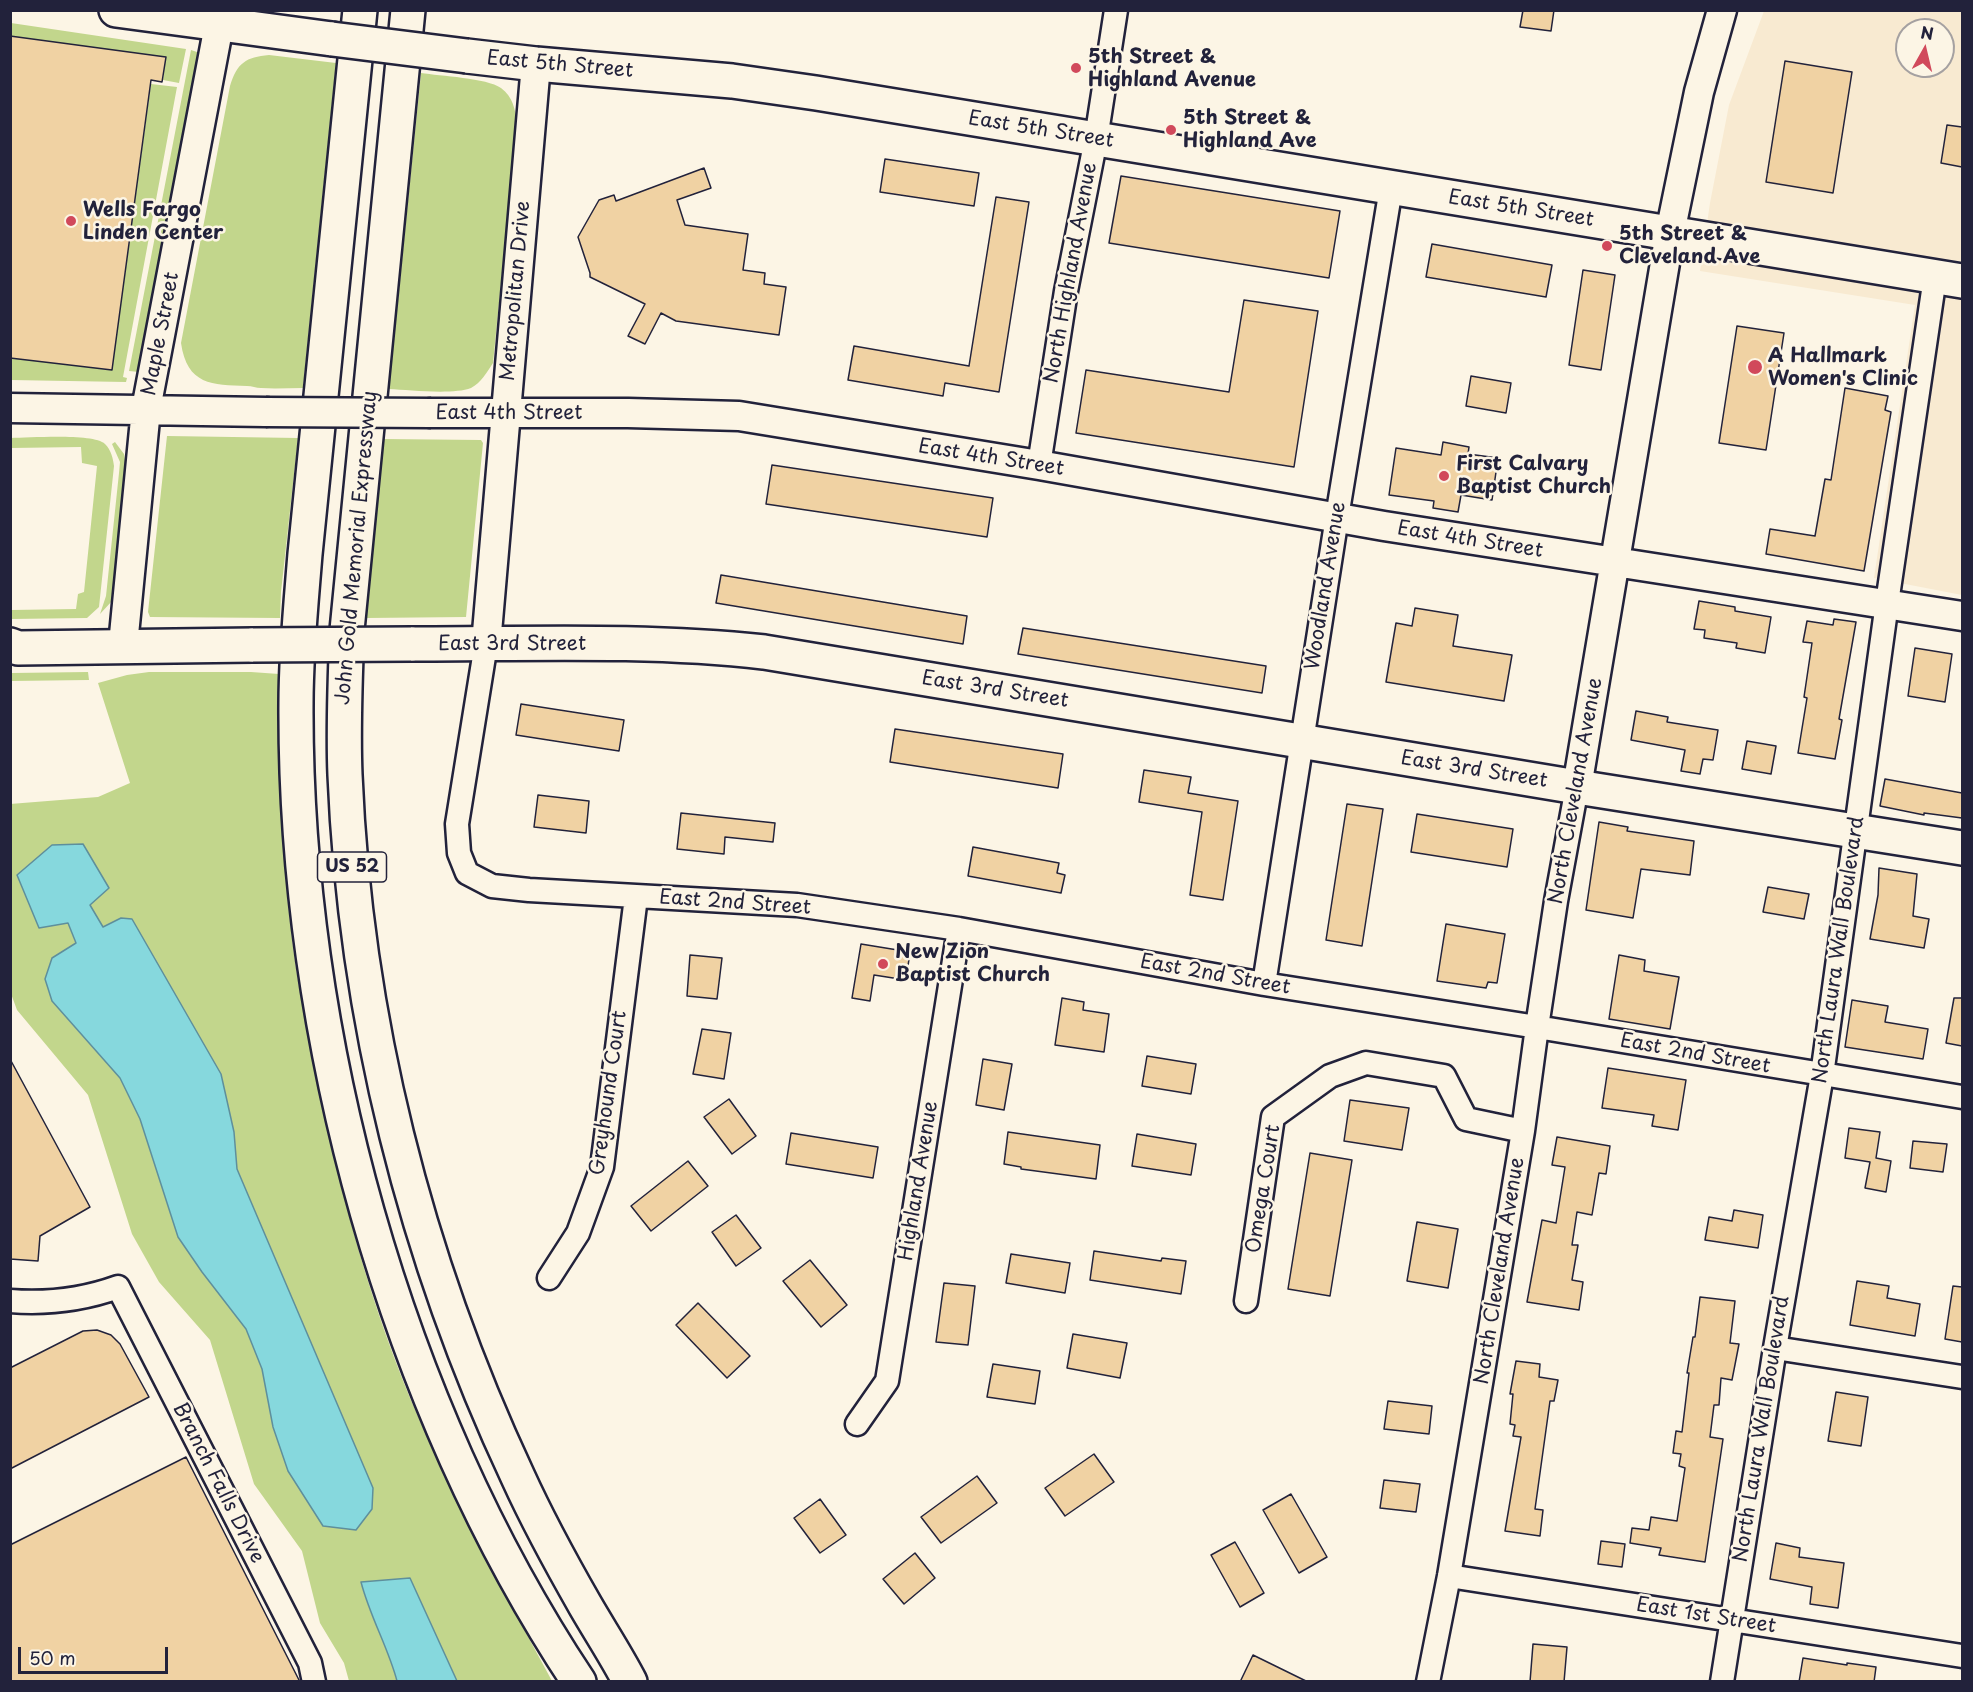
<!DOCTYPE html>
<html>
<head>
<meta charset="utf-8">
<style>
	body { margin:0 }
	#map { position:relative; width:1973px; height:1692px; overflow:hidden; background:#fcf5e5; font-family:"Playpen Sans",sans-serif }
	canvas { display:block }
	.frame { position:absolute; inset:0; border:12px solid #22223b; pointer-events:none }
	.north { position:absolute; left:1895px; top:18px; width:60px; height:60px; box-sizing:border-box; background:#fcf5e5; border:2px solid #a5a1a1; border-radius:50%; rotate:8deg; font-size:16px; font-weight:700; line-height:24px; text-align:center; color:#22223b }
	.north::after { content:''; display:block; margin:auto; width:21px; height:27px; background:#d1495b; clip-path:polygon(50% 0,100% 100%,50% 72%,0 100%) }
	.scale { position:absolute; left:18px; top:1647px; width:150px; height:27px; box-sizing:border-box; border:3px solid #22223b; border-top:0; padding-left:8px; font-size:18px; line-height:21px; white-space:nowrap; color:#22223b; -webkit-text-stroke:4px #fcf5e5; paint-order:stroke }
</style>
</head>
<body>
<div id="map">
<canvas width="1973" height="1692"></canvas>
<div class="frame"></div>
<div class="north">N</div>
<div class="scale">50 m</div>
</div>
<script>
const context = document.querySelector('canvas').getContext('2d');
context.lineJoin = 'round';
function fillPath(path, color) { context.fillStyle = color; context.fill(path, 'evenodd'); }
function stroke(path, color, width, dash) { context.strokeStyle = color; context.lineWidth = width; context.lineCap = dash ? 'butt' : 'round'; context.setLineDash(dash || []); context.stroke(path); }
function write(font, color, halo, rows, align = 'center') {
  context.font = font + ' "Playpen Sans",sans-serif'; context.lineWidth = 5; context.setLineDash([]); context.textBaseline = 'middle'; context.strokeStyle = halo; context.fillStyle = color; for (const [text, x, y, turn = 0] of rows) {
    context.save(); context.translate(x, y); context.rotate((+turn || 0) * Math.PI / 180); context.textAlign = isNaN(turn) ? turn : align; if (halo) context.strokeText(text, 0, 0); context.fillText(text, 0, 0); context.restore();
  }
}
fillPath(new Path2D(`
	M1764,11H1962V595L1874,578L1915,305L1700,271L1710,203L1729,105ZM1907,30H1943V66H1907Z`), '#f8ead1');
fillPath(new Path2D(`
	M11,23L186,49L179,83L163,80L165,58L11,36Z
	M191,50L200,53L139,372L129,371Z
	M269,55L336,63L303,388C289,388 275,389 261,388C256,388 252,386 247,386C212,385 187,385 181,343L230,86C237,63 246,57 269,55Z
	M421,73C440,76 487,78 501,88C513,97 515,109 517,122L493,363C487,372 481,383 471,388C453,395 409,390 389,389Z
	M151,84L177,87L123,377L127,378L126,382L11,380V358L112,369Z
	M167,436L298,438L281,592L280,618L150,617L148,612Z
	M11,438C30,438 93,433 105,444C111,450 113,458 114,466L99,607L87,618L11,619V610L76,609L78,594L84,592L97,466L82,463L81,447L11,448Z
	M382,439L481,440L483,443L466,617L366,618Z
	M115,442L124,454L127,472L114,592L112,601L100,614L106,596L119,473L120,462L112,444Z
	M88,672L89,680L11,681V674L12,673Z
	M149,672H251L279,674C279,763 281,851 292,939C297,983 307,1027 315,1070C339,1189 371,1309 420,1421C459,1510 506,1596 552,1681H457L410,1578L361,1583C370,1617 388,1647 397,1681H349L344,1663L320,1623L302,1551L254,1484L210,1340L159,1282L132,1234L88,1095L17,1010L10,991V804L98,797L130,783L98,683L127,675ZM108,888L89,905L103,927L121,918L234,1132L237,1169L273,1427L262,1369L246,1329L202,1272L178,1237L140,1119L120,1078L52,1001L76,944L68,923Z`), '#c2d68c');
const water = new Path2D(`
	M83,844L109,888L90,905L103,927L121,918L132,919L221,1074L234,1132L237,1169L373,1488L372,1509L356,1530L323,1526L288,1471L273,1427L262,1369L246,1329L202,1272L178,1237L140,1119L120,1078L52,1001L45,979L52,958L76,943L68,923L39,928L17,875L52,845Z
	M410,1578L457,1681H397C388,1647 370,1617 361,1582Z`);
fillPath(water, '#86d8dd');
stroke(water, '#5e8f9c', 1.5);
const building = new Path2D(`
	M1523,10H1554L1551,31L1520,27Z
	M10,36L166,57L162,82L151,80L112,370L10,358Z
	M1785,61L1852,72L1833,193L1766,182Z
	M1947,125L1962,127V167L1941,163Z
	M885,159L979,173L974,206L880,192Z
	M704,168L711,188L677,200L685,225L748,234L743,270L765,273L764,284L786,287L779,335L676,321L661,313L645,344L628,336L645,304L590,277V273L578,237L599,200L614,195L616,201Z
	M1121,176L1340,211L1329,278L1109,243Z
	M996,197L1029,202L999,392L945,383L943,396L848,380L854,346L969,366Z
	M1432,244L1552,265L1546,297L1426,277Z
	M1583,270L1615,275L1601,370L1569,365Z
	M1244,300L1318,311L1294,467L1076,433L1086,370L1229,392Z
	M1737,326L1784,333L1766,450L1719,443Z
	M1471,376L1511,383L1506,413L1466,406Z
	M1845,388L1888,396L1885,410L1891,412L1864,571L1766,554L1770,529L1815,536L1825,479L1831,480Z
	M1443,442L1469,447L1468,454L1498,458L1492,500L1461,495L1458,512L1433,508L1434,501L1389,495L1396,448L1441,455Z
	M772,465L993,498L987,537L766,504Z
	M721,575L967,616L963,644L716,603Z
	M1699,601L1735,607V611L1771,617L1765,653L1736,648L1737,643L1704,638L1705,630L1694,629Z
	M1415,608L1458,615L1453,646L1512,655L1504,701L1386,682L1396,623L1412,626Z
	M1834,619L1856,622L1839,719L1842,720L1835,759L1798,753L1807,698L1804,697L1812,643L1803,642L1807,621L1833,625Z
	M1023,628L1266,666L1262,693L1018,654Z
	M1915,648L1952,654L1945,702L1908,696Z
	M521,704L624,720L619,751L516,735Z
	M1636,711L1668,717L1667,722L1718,730L1713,760L1703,759L1700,774L1681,771L1685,750L1631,740Z
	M895,729L1063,754L1058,788L890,762Z
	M1747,741L1776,746L1771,774L1742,769Z
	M1144,770L1191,777L1188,793L1238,801L1223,900L1190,895L1202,812L1139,802Z
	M1885,779L1962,793V818L1924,813V815L1880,806Z
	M538,795L589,801L586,833L534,827Z
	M1347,804L1383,809L1362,946L1326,940Z
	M681,813L775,823L773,842L725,837L724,854L677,849Z
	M1417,814L1513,829L1507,867L1411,852Z
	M1599,822L1628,827L1627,831L1694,841L1690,875L1641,869L1633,918L1586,910Z
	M973,847L1059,863L1057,873L1065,875L1061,893L968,876Z
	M1879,868L1917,874L1913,916L1929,919L1924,948L1870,939L1878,895Z
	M1768,887L1809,894L1804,919L1763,912Z
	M1446,924L1505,934L1497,983L1488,982L1486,988L1437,981Z
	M861,944L910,952L906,980L874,975L870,1001L852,998Z
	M690,955L722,958L717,999L687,996Z
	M1619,955L1645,960L1644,971L1679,977L1670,1029L1609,1019Z
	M1062,998L1084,1002L1083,1010L1109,1014L1104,1052L1055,1045Z
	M1954,998H1962V1046L1946,1043Z
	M1852,1000L1888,1006L1885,1022L1928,1029L1923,1059L1845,1047Z
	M702,1029L731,1033L724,1079L693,1074Z
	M1147,1056L1196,1064L1191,1094L1142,1086Z
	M10,1059L90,1207L40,1236L38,1261L10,1259Z
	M983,1059L1012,1064L1004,1110L976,1105Z
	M1608,1068L1686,1080L1678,1130L1652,1126L1654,1115L1602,1108Z
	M729,1099L756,1136L732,1154L704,1117Z
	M1350,1100L1409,1108L1402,1150L1344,1141Z
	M1849,1128L1880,1132L1876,1158L1891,1161L1886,1192L1865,1188L1870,1162L1845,1158Z
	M1008,1132L1100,1145L1096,1179L1021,1169V1167L1004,1164Z
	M791,1133L878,1147L873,1178L786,1164Z
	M1137,1134L1196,1144L1191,1175L1132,1166Z
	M1557,1137L1610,1146L1606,1174L1599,1173L1592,1215L1577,1212L1572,1245H1578L1572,1280L1583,1282L1579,1310L1527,1302L1542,1220L1556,1223L1565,1167L1552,1165Z
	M1913,1141L1947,1144L1943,1172L1910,1168Z
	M1310,1153L1352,1160L1330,1296L1288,1289Z
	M688,1161L708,1186L651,1231L631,1206Z
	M1734,1210L1763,1215L1758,1248L1705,1240L1709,1217L1732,1221Z
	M736,1215L761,1248L736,1266L712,1232Z
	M1417,1222L1458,1229L1448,1288L1407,1281Z
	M1094,1251L1161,1261L1162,1258L1186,1261L1181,1294L1090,1280Z
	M1011,1254L1070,1263L1065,1293L1006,1283Z
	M810,1260L847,1305L821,1327L783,1281Z
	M1857,1281L1889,1286L1887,1298L1920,1304L1915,1336L1850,1325Z
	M944,1283L975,1286L968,1345L936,1342Z
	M1953,1286L1962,1287V1342L1945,1339Z
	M1700,1297L1735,1301L1730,1343L1739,1344L1732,1380L1721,1378L1719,1405H1714L1710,1437L1723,1439L1705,1562L1659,1555L1661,1548L1630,1543L1632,1528L1649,1530L1651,1517L1677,1521L1685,1468L1679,1466L1681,1454L1673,1453L1676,1431L1682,1432L1689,1373H1687L1693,1337H1695Z
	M698,1303L750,1356L727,1378L676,1325Z
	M97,1330L111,1335L120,1344L149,1397L10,1469V1368L83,1331Z
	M1073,1334L1127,1343L1120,1378L1067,1368Z
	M1516,1361L1540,1364L1539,1377L1558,1380L1554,1401H1550L1535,1509L1543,1510L1540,1536L1505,1531L1521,1437L1513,1436L1515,1425L1510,1424L1513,1394H1510Z
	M993,1364L1040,1371L1035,1404L987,1397Z
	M1836,1392L1868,1397L1861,1446L1828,1441Z
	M1388,1401L1432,1406L1429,1434L1384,1429Z
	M1094,1454L1114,1482L1065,1516L1045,1488Z
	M186,1457L300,1682H10V1545Z
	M977,1476L997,1503L941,1543L921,1517Z
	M1384,1480L1420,1484L1416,1512L1380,1508Z
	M1291,1494L1327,1557L1299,1573L1263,1510Z
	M820,1499L846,1535L820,1553L794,1518Z
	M1601,1541L1625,1544L1622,1567L1598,1564Z
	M1235,1542L1264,1593L1240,1607L1211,1555Z
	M1776,1543L1800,1548L1799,1557L1844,1563L1838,1608L1810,1604L1812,1587L1770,1579Z
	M915,1553L935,1578L904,1604L883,1579Z
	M1533,1644L1567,1647L1564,1682H1530Z
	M1253,1655L1308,1682H1240Z
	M1803,1658L1847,1665V1663L1876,1667L1874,1682H1799Z`);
fillPath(building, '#f0d2a3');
stroke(building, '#22223b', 1.5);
const minor = new Path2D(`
	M1039,465L1066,291L1096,139L1116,10
	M486,644L457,824L459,853L467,873L492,886L529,890L797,905L959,929L1264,984L1537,1027L1962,1097
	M1264,984L1337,517L1391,188
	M549,1278L578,1233L602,1167L636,897
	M10,1301C48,1304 82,1300 118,1287L310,1663L314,1682
	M1246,1301L1273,1117L1330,1076L1366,1063L1444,1076L1466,1119L1523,1131
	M1775,1348L1962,1377
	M857,1424L887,1381L959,929
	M1449,1576L1962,1656
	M1428,1682L1449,1576L1523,1131L1537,1027L1556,901L1577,787
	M1722,1682L1775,1348L1822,1075L1887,603L1935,277`);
const tertiary = new Path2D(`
	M10,408L266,412
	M431,413H628L739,416L1039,465L1384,526L1962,616
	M486,644L536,64
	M123,645L146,409L219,25
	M1577,787L1670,233L1699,92L1722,10`);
const secondary = new Path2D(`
	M116,10L332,39
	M467,56L536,64L732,81L816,93L1962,281
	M411,644C528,644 647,639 764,652L1577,787L1962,848
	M10,645L18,648L253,645`);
const motorway = new Path2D(`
	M360,10L305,554C301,604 296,653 296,703C294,1035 394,1404 579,1682
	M408,10L347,630C345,679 343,727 345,775C355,1017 415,1258 518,1477C538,1521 561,1563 585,1605C600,1631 616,1655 630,1682`);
stroke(minor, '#22223b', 27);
stroke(tertiary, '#22223b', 33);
stroke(secondary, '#22223b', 38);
stroke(motorway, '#22223b', 38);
stroke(minor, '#fcf5e5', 22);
stroke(tertiary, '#fcf5e5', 28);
stroke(secondary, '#fcf5e5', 33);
stroke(motorway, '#fcf5e5', 33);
const tertiaryBridge = new Path2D(`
	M266,412L431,413`);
const secondaryBridge = new Path2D(`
	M332,39L467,56
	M253,645L411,644`);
stroke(tertiaryBridge, '#22223b', 33, []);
stroke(secondaryBridge, '#22223b', 38, []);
stroke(tertiaryBridge, '#fcf5e5', 28);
stroke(secondaryBridge, '#fcf5e5', 33);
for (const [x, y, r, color] of [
	[1076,68,6,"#d1495b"],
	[1171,130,6,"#d1495b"],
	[71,221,6,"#d1495b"],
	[1607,246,6,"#d1495b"],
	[1755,367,8,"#d1495b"],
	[1444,476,6,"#d1495b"],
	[883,964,6,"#d1495b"]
]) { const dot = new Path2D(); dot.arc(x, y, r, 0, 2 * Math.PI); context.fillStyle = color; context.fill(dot); stroke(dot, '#fcf5e5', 2); }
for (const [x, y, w] of [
	[352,867,69]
]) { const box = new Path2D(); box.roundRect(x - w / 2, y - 15, w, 30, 4.5); context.fillStyle = '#fcf5e5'; context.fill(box); stroke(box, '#22223b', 1.5); }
write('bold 18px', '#22223b', null, [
	["US 52",352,867]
]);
write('bold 20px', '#22223b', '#fcf5e5', [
	["5th Street &",1088,57],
	["Highland Avenue",1088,80],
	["5th Street &",1183,118],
	["Highland Ave",1183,141],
	["Wells Fargo",83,210],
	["Linden Center",83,233],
	["5th Street &",1619,234],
	["Cleveland Ave",1619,257],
	["A Hallmark",1768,356],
	["Women's Clinic",1768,379],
	["First Calvary",1456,464],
	["Baptist Church",1456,487],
	["New Zion",895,952],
	["Baptist Church",895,975]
], 'left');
write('20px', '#22223b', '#fcf5e5', [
	["East 5th Street",560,65,5],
	["East 5th Street",1041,130,9],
	["East 5th Street",1521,209,9],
	["North Highland Avenue",1071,273,-80],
	["Metropolitan Drive",516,291,-85],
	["Maple Street",161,334,-79],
	["East 4th Street",509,413],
	["East 4th Street",991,458,9],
	["East 4th Street",1470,540,9],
	["John Gold Memorial Expressway",357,548,-85],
	["Woodland Avenue",1326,586,-81],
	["East 3rd Street",512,644],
	["East 3rd Street",995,690,9],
	["East 3rd Street",1474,770,9],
	["North Cleveland Avenue",1576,791,-80],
	["East 2nd Street",735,903,4],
	["North Laura Wall Boulevard",1839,950,-82],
	["East 2nd Street",1215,975,10],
	["East 2nd Street",1695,1054,10],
	["Greyhound Court",609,1093,-82],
	["Highland Avenue",919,1181,-81],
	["Omega Court",1264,1189,-81],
	["North Cleveland Avenue",1500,1271,-81],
	["North Laura Wall Boulevard",1762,1429,-81],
	["Branch Falls Drive",218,1483,63],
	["East 1st Street",1706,1616,9]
]);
</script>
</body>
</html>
